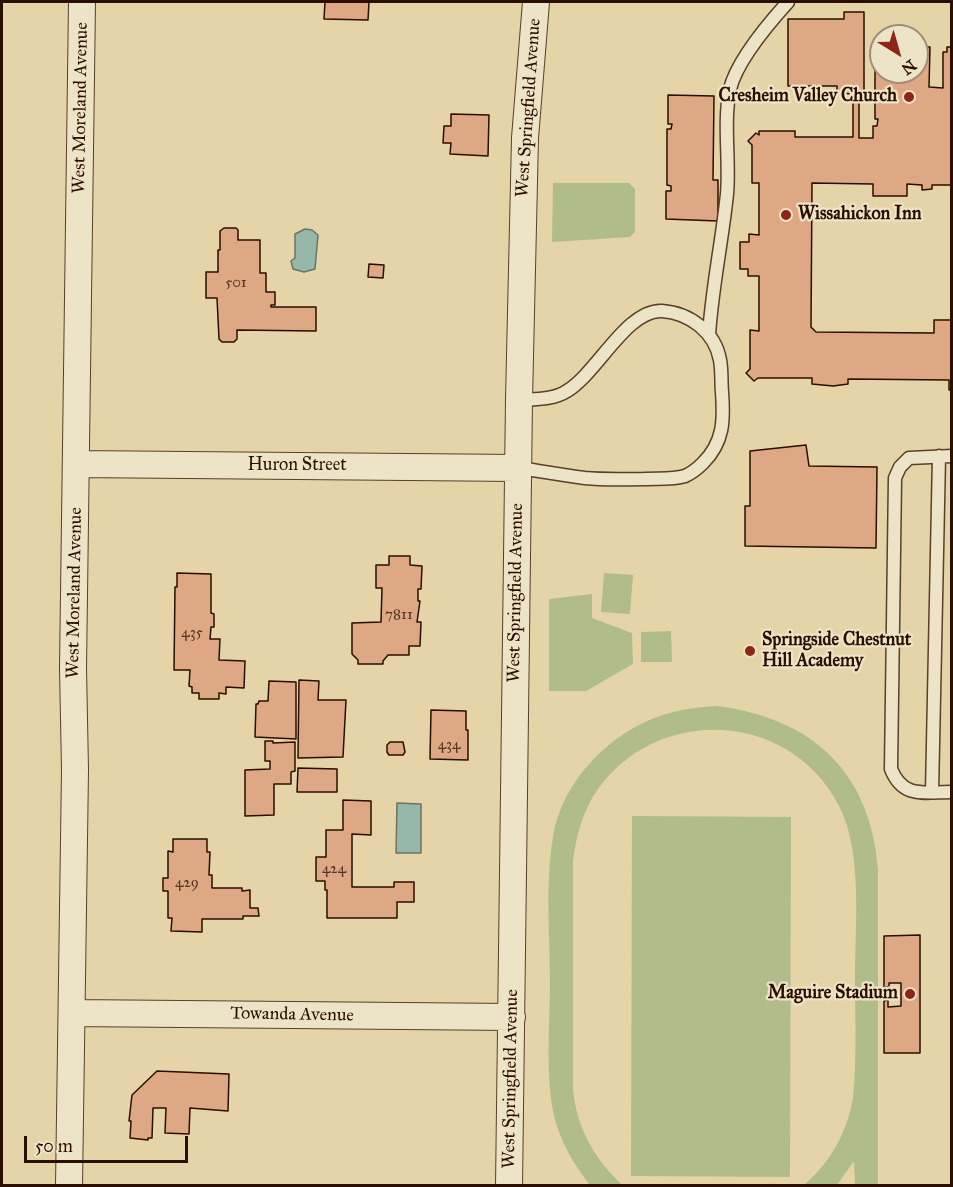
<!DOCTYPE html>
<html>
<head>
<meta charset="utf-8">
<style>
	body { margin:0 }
	#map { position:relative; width:953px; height:1187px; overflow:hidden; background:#e4d4a7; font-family:"IM FELL Great Primer",serif }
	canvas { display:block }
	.frame { position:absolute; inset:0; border:3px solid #290e01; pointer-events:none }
	.north { position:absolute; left:869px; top:24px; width:60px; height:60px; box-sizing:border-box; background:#ede3c6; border:2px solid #9f8e77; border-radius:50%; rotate:143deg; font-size:16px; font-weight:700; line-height:24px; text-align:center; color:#290e01 }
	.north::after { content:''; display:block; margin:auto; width:21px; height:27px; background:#8f2418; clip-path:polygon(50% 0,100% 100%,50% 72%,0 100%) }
	.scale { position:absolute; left:24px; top:1136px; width:164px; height:27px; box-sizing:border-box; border:3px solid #290e01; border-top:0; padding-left:8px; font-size:18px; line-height:21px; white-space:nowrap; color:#290e01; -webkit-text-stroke:4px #ede3c6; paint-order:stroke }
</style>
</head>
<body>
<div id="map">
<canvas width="953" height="1187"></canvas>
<div class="frame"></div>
<div class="north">N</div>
<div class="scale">50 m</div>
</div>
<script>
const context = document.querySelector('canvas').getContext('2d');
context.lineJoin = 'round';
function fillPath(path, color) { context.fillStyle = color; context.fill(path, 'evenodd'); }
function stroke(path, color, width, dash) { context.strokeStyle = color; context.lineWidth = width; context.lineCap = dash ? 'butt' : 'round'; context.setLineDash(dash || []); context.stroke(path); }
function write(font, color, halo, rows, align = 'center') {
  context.font = font + ' "IM FELL Great Primer",serif'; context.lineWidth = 4.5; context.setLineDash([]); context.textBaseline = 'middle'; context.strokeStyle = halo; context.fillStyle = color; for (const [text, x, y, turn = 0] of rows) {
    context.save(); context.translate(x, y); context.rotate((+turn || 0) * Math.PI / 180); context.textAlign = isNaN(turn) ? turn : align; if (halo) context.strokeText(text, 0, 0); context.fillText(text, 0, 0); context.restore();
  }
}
fillPath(new Path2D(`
	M553,183H629L635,189V232L630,237L552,242Z
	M604,573L633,575L630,614L601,612Z
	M592,594V618L632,633L633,664L586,691H549V599Z
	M671,631L672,662H641V632Z
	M717,706C812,718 871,772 878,870V1185H855L854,1161L837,1185H804C831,1162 847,1132 853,1098C857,1059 855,1019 855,980C855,927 863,852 839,806C791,711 659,704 598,789C583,810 576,836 573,861V1090C577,1129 595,1159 622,1185H590C576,1167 564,1148 557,1126C544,1087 550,1024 550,982C550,935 545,884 553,837C562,781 610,732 663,715C681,709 699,707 717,706Z
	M632,816L791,817L790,1177L631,1176Z`), '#b0bd8a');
const water = new Path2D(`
	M305,229L312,230L318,235L315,269L304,272L293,269L291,261L295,258V234Z
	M397,803L421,804V853H396Z`);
fillPath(water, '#95b8ab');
stroke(water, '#6a7467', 1.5);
const building = new Path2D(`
	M325,2H369L368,20L324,19Z
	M844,12H864V93H859V138H873V126H877L878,119H875V46H881V72H917V47H930L929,87L943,88V52H947V47H952V185H932V189L922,190V185L907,184V196H873V184L812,183L811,327L816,332L934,333V320H952V390H949V380L848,379V384L833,386L812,384V378H758L754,381L746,373L750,369V330L759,331V276H748V269H740V242H749V234L759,235V183H752V145L748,141L756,133L759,135V131H795V137H853V94L837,93V86H788V19H844Z
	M668,95L714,96L713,180H718V221L666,219V191H671V186L667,185V129H671L672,124H668Z
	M451,114L489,115L488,156L450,154L451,143H443L444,126H451Z
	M224,228H236L238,230V240H260V273H266V292H275V305H271V307H316V331L237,330V339L234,342H222L219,339L217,298H206V272H218V250H220V231Z
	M369,264L384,265L383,278L368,277Z
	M806,445L809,466L877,467L876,548L745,546V506H750V451Z
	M389,556H410V565L422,566L421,589H418V601H420L417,622H421L420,646H409V655H388L383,661V664H358V660L352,654V623L381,622L382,588H376V565H389Z
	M177,573L211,574V613L214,614V627H211L210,639H220L219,660L245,661L244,688L226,687V694L219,693V699H199V693H192V687L189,686L190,670H174L175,587H177Z
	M299,680L319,681L318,700H346L343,757L298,758Z
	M269,681L296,682V739L255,737L256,704H258L259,701H268Z
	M431,710L466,711V730H468V760L430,759Z
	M265,741H273V743L295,742V771L291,772V784H274V815L245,816V770L270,769V761H265Z
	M390,742H403L405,752L403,755H389L387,752V745Z
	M298,768L337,769V792H297Z
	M343,800L371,801V835L352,834V887H394V882H414V902H397V918H327V890H325V881H316V857H326V830H343Z
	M173,839H207V852H210L209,875H212V888H242V891L250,890V908H258L259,916H243V919H202V932L171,931L172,918H168V891H163V878H168V851L173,852Z
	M920,935V1053H884V1001L888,1000V1007L901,1006V983H889V987H884V936Z
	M157,1071L229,1074L228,1111L190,1108L189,1134L165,1133L166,1108H153L152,1138H148V1140L130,1138L131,1121H129L132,1095Z`);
fillPath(building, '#dda883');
stroke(building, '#290e01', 1.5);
const lane = new Path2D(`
	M709,335C712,288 722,242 727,194C730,160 723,123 730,89C737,61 769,23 788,2
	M952,456L909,458L900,467L895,478L891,769C903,799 924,792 952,792
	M518,468C540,471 562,475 585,478C605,480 624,479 644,479C657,478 672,480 685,476C692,473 698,468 703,463C724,442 724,420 722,392C721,382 722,370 720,360C715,332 690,313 662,311C627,309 597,373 567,391C553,400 535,399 519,400
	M932,792L939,456`);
const street = new Path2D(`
	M77,464L518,468
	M72,1013L512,1017
	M69,1186L75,770L73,668L82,2
	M509,1186L519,400L525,138L536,2`);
stroke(lane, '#58402a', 15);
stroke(street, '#58402a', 28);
stroke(lane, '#ede3c6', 12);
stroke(street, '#ede3c6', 26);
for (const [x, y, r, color] of [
	[909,97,6,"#8f2418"],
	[786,215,6,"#8f2418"],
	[750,651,6,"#8f2418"],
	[910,994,6,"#8f2418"]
]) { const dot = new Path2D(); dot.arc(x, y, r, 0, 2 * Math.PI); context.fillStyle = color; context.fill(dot); stroke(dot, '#ede3c6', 2); }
write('15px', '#563422', null, [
	["501",236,283],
	["7811",399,615],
	["435",192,633],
	["434",449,745],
	["424",334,869],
	["429",187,883]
]);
write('bold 18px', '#290e01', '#ede3c6', [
	["Cresheim Valley Church",897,97],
	["Wissahickon Inn",798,215,"left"],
	["Springside Chestnut",762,641,"left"],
	["Hill Academy",762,662,"left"],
	["Maguire Stadium",898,994]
], 'right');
write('18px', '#290e01', '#ede3c6', [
	["West Moreland Avenue",81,108,-89],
	["West Springfield Avenue",529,108,-86],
	["Huron Street",297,466],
	["West Moreland Avenue",75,593,-89],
	["West Springfield Avenue",516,593,-89],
	["Towanda Avenue",292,1015,1],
	["West Springfield Avenue",511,1079,-89]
]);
</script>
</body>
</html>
